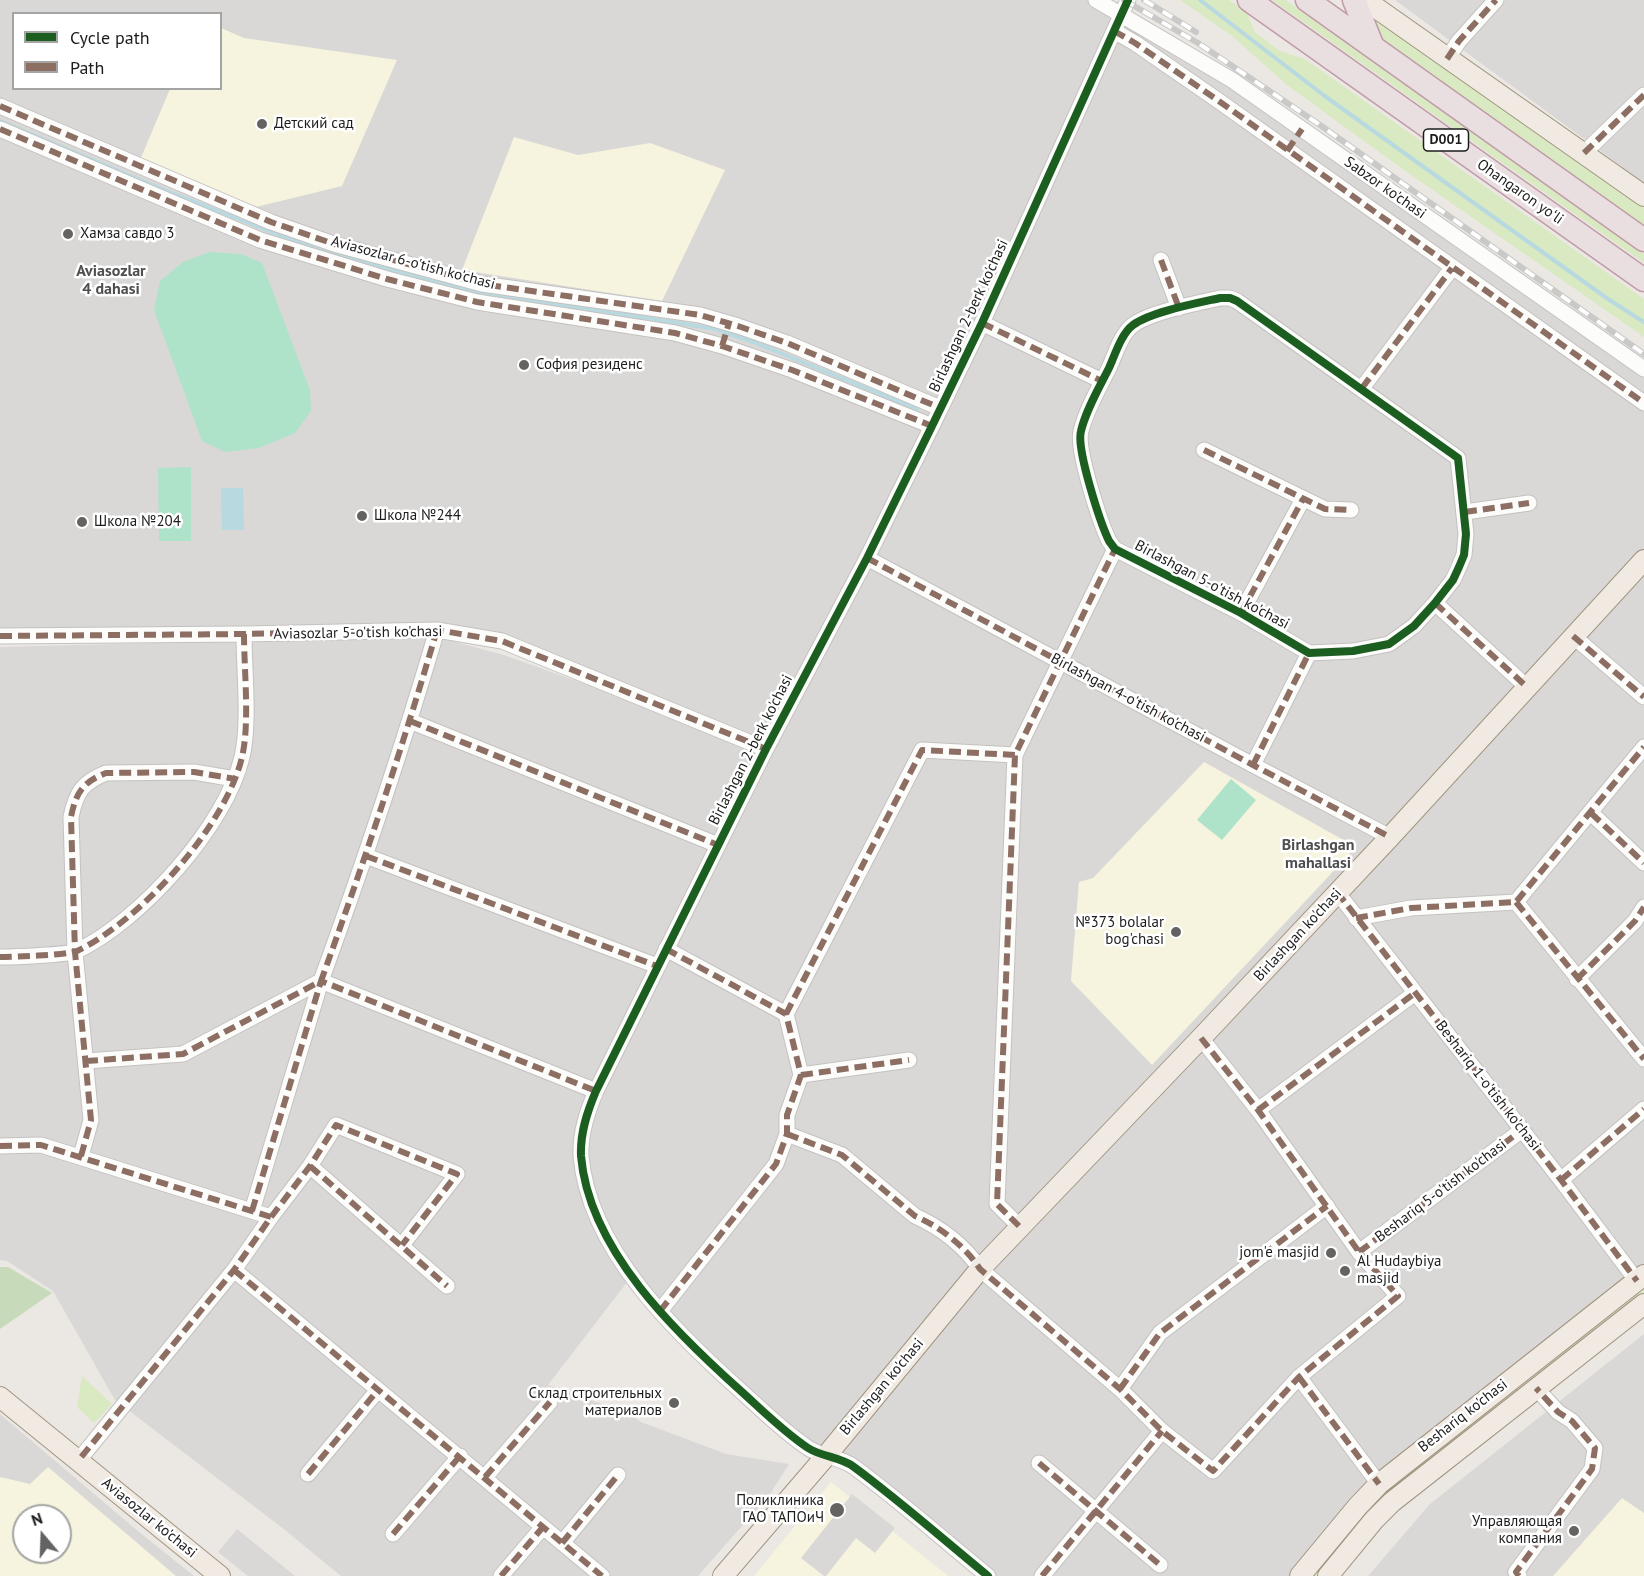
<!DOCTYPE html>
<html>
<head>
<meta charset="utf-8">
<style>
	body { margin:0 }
	#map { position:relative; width:1644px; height:1576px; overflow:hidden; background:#ebe8e4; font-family:"PT Sans",sans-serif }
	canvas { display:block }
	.legend { position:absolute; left:12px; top:12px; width:210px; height:78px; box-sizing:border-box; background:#fff; border:2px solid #a4a4a4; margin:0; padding:8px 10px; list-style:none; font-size:18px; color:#1c1c1c }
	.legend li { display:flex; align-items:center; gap:12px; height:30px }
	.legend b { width:30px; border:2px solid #a4a4a4 }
	.north { position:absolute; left:12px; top:1504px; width:60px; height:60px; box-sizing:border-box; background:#fff; border:2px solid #a4a4a4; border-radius:50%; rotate:341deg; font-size:16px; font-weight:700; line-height:24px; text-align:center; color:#1c1c1c }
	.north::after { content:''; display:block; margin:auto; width:21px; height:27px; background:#646362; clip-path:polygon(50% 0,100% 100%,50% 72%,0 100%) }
</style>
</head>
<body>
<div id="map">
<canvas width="1644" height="1576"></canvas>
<ul class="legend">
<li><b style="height:8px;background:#1b5e20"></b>Cycle path</li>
<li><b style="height:8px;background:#8d6e63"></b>Path</li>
</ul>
<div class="north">N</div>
</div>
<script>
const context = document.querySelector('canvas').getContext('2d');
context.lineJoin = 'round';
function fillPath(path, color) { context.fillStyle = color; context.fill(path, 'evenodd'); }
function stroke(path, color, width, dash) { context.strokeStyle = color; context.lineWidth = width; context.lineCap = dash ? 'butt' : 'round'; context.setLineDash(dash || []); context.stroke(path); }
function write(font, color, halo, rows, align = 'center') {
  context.font = font + ' "PT Sans",sans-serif'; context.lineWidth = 5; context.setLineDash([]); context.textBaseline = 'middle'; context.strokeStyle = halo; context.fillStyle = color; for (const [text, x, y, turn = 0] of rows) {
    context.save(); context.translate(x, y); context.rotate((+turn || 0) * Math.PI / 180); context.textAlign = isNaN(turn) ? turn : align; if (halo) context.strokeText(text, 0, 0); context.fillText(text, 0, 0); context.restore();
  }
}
fillPath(new Path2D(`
	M0,0H1096L1122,14L1644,369V1275L1300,1576H988L852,1465L809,1449L631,1277L548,1385L630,1414L641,1422L726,1454L789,1464L770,1494L698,1576H341L285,1530L115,1400L53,1291L7,1261L0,1260V647L417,636L452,641L504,655L750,743L502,641L437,630L0,636ZM14,14H220V88H14Z
	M1395,0H1644V183Z
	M1644,1334V1576H1368L1430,1504Z
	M0,1414L133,1527L194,1576H0ZM24,1516H60V1552H24Z`), '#dad8d6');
fillPath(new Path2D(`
	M221,28L244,38L397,60L342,186L252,208L140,160L170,89L220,88Z
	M514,137L578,155L650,143L725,170L662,301L462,270Z
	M1204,762L1356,847L1152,1065L1071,981L1079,882L1093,878Z
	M48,1467L176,1576H0V1477L30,1484ZM24,1516H60V1552H24Z
	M831,1482L948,1576H754Z
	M1622,1498L1644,1513V1576H1553Z`), '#f6f4de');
fillPath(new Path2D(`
	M114,0H154L158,1L154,13H110Z
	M923,0L961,14L950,47L911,33Z
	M508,74L557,95L541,133L514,122L506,143L474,129L495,80Z
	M852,1494L895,1528L875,1553L856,1538L826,1576H824L801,1558Z
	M237,1529L295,1576H248L218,1552Z`), '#d9d8d6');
fillPath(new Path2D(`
	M1180,0H1229L1247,13L1255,32L1280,51L1305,59L1644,299V337L1401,168L1287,85L1232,36Z
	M1272,0H1286L1644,254V263Z
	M1367,10L1644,208V228L1375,36Z
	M1644,1287V1295L1540,1376L1536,1371Z
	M82,1376L112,1404L94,1423L77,1407Z
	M1516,1388L1518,1392L1374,1507L1318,1576H1311L1370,1504Z`), '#d9e9c2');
fillPath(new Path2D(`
	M0,1267H8L52,1293L0,1329Z`), '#c7dab9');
fillPath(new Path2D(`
	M210,252L241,254L262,263L310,390L311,411L295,433L259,448L225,452L202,441L154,310L160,281L183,262Z
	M191,467V541H159L158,468Z
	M1231,779L1256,800L1222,840L1197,820Z`), '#aee3ca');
fillPath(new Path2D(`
	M221,488H243L244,530H222Z`), '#b7d9df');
stroke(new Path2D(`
	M1200,0L1326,97L1608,299L1644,322
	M0,121L164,190L321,251L461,289L716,329L756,343L917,409`), '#b7d9df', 4);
const minor = new Path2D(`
	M1096,0L1232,80L1644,369
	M1114,31L1135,43L1216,99L1644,403
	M1447,59L1459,41L1496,0
	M0,106L271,222L334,244L482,284L700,315L738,326L787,343L940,408
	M0,129L260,240L387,279L477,302L675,333L722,346L792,370L932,426
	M1584,153L1644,95
	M1161,260L1179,308
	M1220,298H1230L1237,301L1458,458L1466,534L1464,555L1459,567L1453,580L1435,603L1414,626L1389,644L1353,651L1309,653L1241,613L1115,549L1109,541C1100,522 1076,449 1081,431C1086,410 1099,388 1109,368C1115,355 1121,334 1133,325C1150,312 1198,303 1220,298Z
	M982,323L1102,381
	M1362,388L1452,268
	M1204,450L1325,509L1351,510
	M1465,512L1529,503
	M867,558L1253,765L1390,837
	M1435,603L1527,687
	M1241,613L1303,499
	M0,636L244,634L437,630L502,641L766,749
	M1573,636L1644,697
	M410,721L718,845
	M1253,765L1309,653
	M1591,813L1644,863
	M366,856L657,966
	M1337,892L1561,1180L1637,1281
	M1516,902L1644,1059
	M1356,918L1411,908L1516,902L1644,747
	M0,957C14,957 66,955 77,951C140,921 226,826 242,757C250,723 244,671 244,634
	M1577,979L1635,921L1644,907
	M786,1014L922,750L1015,755
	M86,1061L183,1054L321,981C363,865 402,749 437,630
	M801,1075L909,1060
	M1258,1110L1415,993
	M787,1134L842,1155L915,1216C940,1227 965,1246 980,1269L1120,1389L1162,1431L1213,1471L1299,1377L1398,1296L1359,1252L1258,1110L1201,1038
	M0,1146L41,1145L271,1217L234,1270L78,1461
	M81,1156L91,1120L75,952L71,817C76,792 83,782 106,773L194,772L235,779
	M310,1166L447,1286
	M1561,1180L1644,1109
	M252,1211L321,981L596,1091
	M271,1217L310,1166L336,1125L457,1174L402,1245
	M1019,1226L997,1204L1015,755L1115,549
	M1359,1252L1522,1130
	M234,1270L602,1576
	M660,1311L776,1164L787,1134V1115L801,1075L786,1014L666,949
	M1299,1377L1379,1484
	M1120,1389L1160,1333L1327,1206
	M1039,1463L1160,1565
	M308,1474L378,1390
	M485,1477L550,1402
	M393,1534L460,1456
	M562,1543L618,1475
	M501,1576L543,1527
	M988,1576C944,1540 900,1501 854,1467C841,1457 822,1457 808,1448C784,1432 763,1411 742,1392C676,1333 589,1250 581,1156C580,1133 587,1112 596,1091L766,749L867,558L932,426L982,323L1128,0
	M1042,1576L1162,1431
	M1519,1576L1516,1572L1592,1469L1595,1448L1572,1421L1558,1412L1536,1388`);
const major = new Path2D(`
	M1365,0L1644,196
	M0,1397L220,1576
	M723,1576L826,1456L980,1269L1201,1038L1390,837L1644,560
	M1300,1576L1358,1506L1379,1484L1644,1275
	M1328,1576L1374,1520L1392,1502L1644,1304`);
const highway = new Path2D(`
	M1249,0L1644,280
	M1307,0L1644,240
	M1354,0L1373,47`);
stroke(minor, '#c3c2c0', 17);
stroke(major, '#a19481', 22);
stroke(highway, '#c19ba8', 25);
stroke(minor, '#fcfcfb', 15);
stroke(major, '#f0eae2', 20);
stroke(highway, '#e9dee0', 22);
const rail = new Path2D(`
	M1124,0L1198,43L1320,125L1644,354
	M1144,0L1196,32`);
stroke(rail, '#c9c9c8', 6);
stroke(rail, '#fff', 4, [11]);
stroke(new Path2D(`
	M1114,31L1135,43L1216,99L1644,403
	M1447,59L1459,41L1496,0
	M0,106L271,222L334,244L482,284L700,315L738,326L787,343L940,408
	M0,129L260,240L387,279L477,302L675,333L722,346L792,370L932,426
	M1287,151L1302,129
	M1584,153L1644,95
	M1161,260L1179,308
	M982,323L1102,381
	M722,346L729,323
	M1362,388L1452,268
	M1204,450L1325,509L1351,510
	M1465,512L1529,503
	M867,558L1253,765L1390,837
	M1435,603L1527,687
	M1241,613L1303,499
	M0,636L244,634L437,630L502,641L766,749
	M1573,636L1644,697
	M410,721L718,845
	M1253,765L1309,653
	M1591,813L1644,863
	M366,856L657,966
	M1337,892L1561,1180L1637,1281
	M1516,902L1644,1059
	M1356,918L1411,908L1516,902L1644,747
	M0,957C14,957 66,955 77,951C140,921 226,826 242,757C250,723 244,671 244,634
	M1577,979L1635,921L1644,907
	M786,1014L922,750L1015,755
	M86,1061L183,1054L321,981C363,865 402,749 437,630
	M801,1075L909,1060
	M1258,1110L1415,993
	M787,1134L842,1155L915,1216C940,1227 965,1246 980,1269L1120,1389L1162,1431L1213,1471L1299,1377L1398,1296L1359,1252L1258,1110L1201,1038
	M0,1146L41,1145L271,1217L234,1270L78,1461
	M81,1156L91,1120L75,952L71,817C76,792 83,782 106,773L194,772L235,779
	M310,1166L447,1286
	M1561,1180L1644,1109
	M252,1211L321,981L596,1091
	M271,1217L310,1166L336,1125L457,1174L402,1245
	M1019,1226L997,1204L1015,755L1115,549
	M1359,1252L1522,1130
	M234,1270L602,1576
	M660,1311L776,1164L787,1134V1115L801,1075L786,1014L666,949
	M1299,1377L1379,1484
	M1120,1389L1160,1333L1327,1206
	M1039,1463L1160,1565
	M308,1474L378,1390
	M485,1477L550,1402
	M393,1534L460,1456
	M562,1543L618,1475
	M501,1576L543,1527
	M1042,1576L1162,1431
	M1519,1576L1516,1572L1592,1469L1595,1448L1572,1421L1558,1412L1536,1388`), '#8d6e63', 6, [12, 6]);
stroke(new Path2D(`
	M1220,298H1230L1237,301L1458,458L1466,534L1464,555L1459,567L1453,580L1435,603L1414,626L1389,644L1353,651L1309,653L1241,613L1115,549L1109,541C1100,522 1076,449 1081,431C1086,410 1099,388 1109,368C1115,355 1121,334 1133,325C1150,312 1198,303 1220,298Z
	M988,1576C944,1540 900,1501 854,1467C841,1457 822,1457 808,1448C784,1432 763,1411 742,1392C676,1333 589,1250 581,1156C580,1133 587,1112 596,1091L766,749L867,558L932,426L982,323L1128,0`), '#1b5e20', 8);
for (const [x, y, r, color] of [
	[262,124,6,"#646362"],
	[68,234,6,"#646362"],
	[524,365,6,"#646362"],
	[362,516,6,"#646362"],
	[82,522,6,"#646362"],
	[1176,932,6,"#646362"],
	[1331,1253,6,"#646362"],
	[1345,1271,6,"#646362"],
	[674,1403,6,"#646362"],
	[837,1510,8,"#646362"],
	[1574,1531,6,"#646362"]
]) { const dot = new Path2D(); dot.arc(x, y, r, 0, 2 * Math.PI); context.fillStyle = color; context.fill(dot); stroke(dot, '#fff', 2); }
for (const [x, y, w] of [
	[1446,140,45]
]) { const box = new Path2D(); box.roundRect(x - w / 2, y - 11, w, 22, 4.5); context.fillStyle = '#fff'; context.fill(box); stroke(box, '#1c1c1c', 1.5); }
write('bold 14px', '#1c1c1c', null, [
	["D001",1446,140]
]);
write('15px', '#1c1c1c', '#fff', [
	["Детский сад",274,124],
	["Хамза савдо 3",80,234],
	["София резиденс",536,365],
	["Школа №244",374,516],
	["Школа №204",94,522],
	["№373 bolalar",1164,923,"right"],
	["bog'chasi",1164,940,"right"],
	["jom'e masjid",1319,1253,"right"],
	["Al Hudaybiya",1357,1262],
	["masjid",1357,1279],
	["Склад строительных",662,1394,"right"],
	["материалов",662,1411,"right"],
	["Поликлиника",824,1501,"right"],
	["ГАО ТАПОиЧ",824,1518,"right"],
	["Управляющая",1562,1522,"right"],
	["компания",1562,1539,"right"]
], 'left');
write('15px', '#1c1c1c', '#fff', [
	["Sabzor ko'chasi",1385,188,35],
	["Ohangaron yoʻli",1520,192,35],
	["Aviasozlar 6-o'tish ko'chasi",413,263,15],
	["Birlashgan 2-berk ko'chasi",969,316,-65],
	["Birlashgan 5-o'tish ko'chasi",1212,585,28],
	["Aviasozlar 5-o'tish ko'chasi",358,633,-1],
	["Birlashgan 4-o'tish ko'chasi",1128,698,28],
	["Birlashgan 2-berk ko'chasi",751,750,-63],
	["Birlashgan ko'chasi",1298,935,-47],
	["Beshariq 1-o'tish ko'chasi",1488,1086,52],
	["Beshariq 5-o'tish ko'chasi",1441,1191,-37],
	["Birlashgan ko'chasi",882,1387,-50],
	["Beshariq ko'chasi",1463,1416,-38],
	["Aviasozlar ko'chasi",149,1518,39]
]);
write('bold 16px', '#4f4f4f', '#fff', [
	["Aviasozlar",111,271],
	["4 dahasi",111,289],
	["Birlashgan",1318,845],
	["mahallasi",1318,863]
]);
</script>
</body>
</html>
